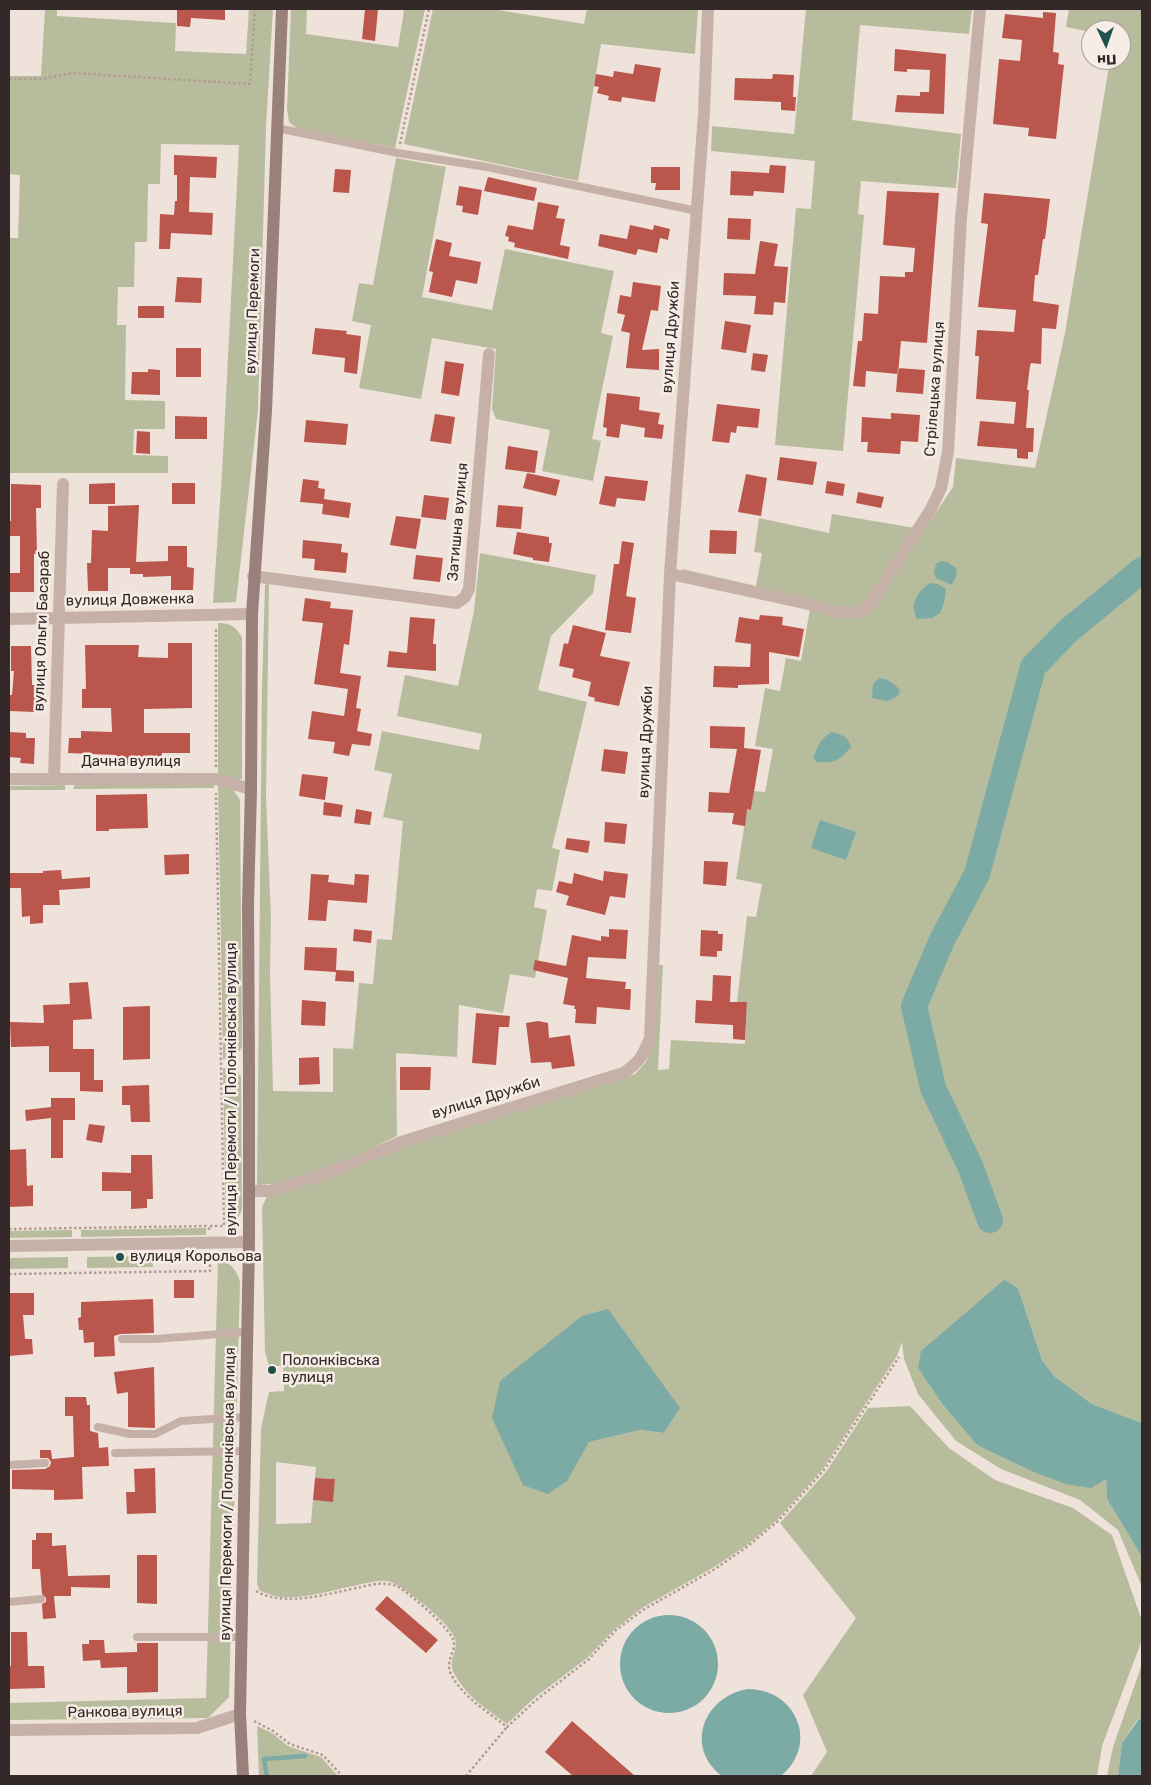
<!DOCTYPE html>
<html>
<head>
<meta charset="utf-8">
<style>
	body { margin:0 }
	#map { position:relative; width:1151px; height:1785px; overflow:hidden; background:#efe2db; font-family:Rubik,sans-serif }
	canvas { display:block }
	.frame { position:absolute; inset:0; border:10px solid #342928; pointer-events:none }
	.north { position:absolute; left:1081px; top:20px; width:50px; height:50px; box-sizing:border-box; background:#f7ede7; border:1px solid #a99f9b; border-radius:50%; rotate:177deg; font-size:14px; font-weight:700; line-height:20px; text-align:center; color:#342928 }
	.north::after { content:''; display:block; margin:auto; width:18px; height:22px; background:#21514d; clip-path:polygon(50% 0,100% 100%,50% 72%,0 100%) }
</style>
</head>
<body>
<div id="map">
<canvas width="1151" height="1785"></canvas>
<div class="frame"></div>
<div class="north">Пн</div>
</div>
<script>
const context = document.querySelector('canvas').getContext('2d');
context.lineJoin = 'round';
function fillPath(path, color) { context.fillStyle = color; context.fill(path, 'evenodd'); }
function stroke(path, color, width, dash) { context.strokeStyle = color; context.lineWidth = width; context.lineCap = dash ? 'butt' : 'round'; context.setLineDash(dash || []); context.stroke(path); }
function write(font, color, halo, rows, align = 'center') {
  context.font = font + ' Rubik,sans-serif'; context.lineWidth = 5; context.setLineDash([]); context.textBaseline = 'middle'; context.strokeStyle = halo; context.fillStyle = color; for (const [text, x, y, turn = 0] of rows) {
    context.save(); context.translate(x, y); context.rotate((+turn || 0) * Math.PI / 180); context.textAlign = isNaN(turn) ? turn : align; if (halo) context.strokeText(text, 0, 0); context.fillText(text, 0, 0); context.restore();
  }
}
fillPath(new Path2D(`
	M45,9H57V16L176,23L175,51L246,54L249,9H273L266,127L258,410L236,602L213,603L222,473L239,145L161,144L160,184H148L147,242H135L134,287H118L117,325H126L125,400L165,401V429H134L133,455L168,456V473H9V238H18L20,175L9,174V76H41Z
	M291,9H307L306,34L398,47L404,11L401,9H425L395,148L298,129L289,122L287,109Z
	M433,9H492L584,24L587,9H698L695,54L601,44L578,181L404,144Z
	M806,9H972L969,34L860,25L852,120L961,134L956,188L861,181L858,214L864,215L843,451L775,445L796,208L811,209L815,161L711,151L712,126L794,134Z
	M1069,9H1142V1423L1092,1404L1054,1376L1042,1360L1018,1288L918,1367L943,1405L977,1445L1106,1478L1107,1499L1142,1557V1587L1118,1530L1080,1500L1001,1469L956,1441L918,1394L904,1359L902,1342L897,1356L823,1469L777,1520L747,1545L714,1567L642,1608L615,1629L587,1658L534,1698L507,1724C488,1710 466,1696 455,1675C446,1660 459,1652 455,1639C452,1625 401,1583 387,1581C376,1580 364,1584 353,1586C334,1590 302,1599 282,1597C275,1597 267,1593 260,1591L257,1584L261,1428L269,1392L284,1391L283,1366H269L265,1352L262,1207L267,1196L402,1146L635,1074L646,1062L652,1046L659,965H663L658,1070L669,1069L671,1040L745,1044L747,1003L737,1002L747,916L756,917L762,884L736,879L747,809L751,810L754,791L765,792L773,749L755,746L765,688L780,691L786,658L801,661L810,609L851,617L921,535L953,487L956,458L1035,468L1065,333L1110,60H1121V30H1091V32L1066,27ZM680,1408L664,1433L640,1430L589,1442ZM276,1462L316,1467L315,1478L335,1479L333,1501L313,1500L311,1523L276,1524Z
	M396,158L446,167L422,297L492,310L505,249L614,271L601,333L613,336L592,439L601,441L593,481L542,471L550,430L496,419L492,409L496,349L432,338L421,399L359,388L371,325L352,321L359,283L373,285Z
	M832,514L915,528L861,608L850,610L682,573V569L756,586L762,553L754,552L759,518L829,533Z
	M480,553L596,575L593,593L551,636L538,690L587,702L552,848L560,850L552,891L537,889L534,907L547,910L535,978L510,974L503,1013L459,1005L457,1057L396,1053L397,1136C355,1156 304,1184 257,1185L262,687L265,585L269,583L266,798L271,918L270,971L273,1091L333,1092V1048L353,1049L359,983L373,984L377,939L392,940L403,821L383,817L392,774L374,770L382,731L479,750L482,734L397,716L405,675L458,686L474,611Z
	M218,623C230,623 235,626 242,637V779H233L218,774Z
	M214,783V788L73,789L75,785Z
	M65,785V790H9V786Z
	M218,785L232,788L240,800L242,1047L234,1059H223Z
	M223,1068H235L241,1077L242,1210L233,1227L226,1231Z
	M206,1228V1235L81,1237V1230Z
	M72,1230V1237L9,1238V1231Z
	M153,1256V1267L87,1268V1257Z
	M68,1257V1268L9,1269V1258Z
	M218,1258C231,1264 235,1268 240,1281L229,1697L208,1718L9,1720V1703L206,1698Z
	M910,1406L949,1448L995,1480L1073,1508L1112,1535L1142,1621V1640L1102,1746L1097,1776H811L827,1752L803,1695L856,1618L780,1523L826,1472L868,1408Z
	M1142,1664V1718L1137,1720L1122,1743L1118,1776H1107L1113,1747Z
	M257,1726L272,1733L288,1746L321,1757L338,1776H259Z`), '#b7bd9c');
fillPath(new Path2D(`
	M941,561L947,562L956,568L957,574L952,585L936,578L934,573L936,564Z
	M930,583L938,584L946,589L944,603L940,613L932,618L917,619C909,604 918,591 930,583Z
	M879,678C888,679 893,683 900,690L898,696L888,701L872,698L873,684Z
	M832,732C842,735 848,736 851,747C839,760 836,764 817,762L813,758C818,747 821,737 832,732Z
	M820,820L856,832L846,860L811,848Z
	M1004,1280L1018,1288L1042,1360L1054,1376L1092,1404L1142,1423V1557L1107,1499L1106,1479L1091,1488L1066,1484L1036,1473L977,1445L943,1405L918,1368L921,1351Z
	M608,1309L680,1408L664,1433L640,1430L589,1442L567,1481L548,1494L523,1485L492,1418L500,1381L582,1316Z
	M620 1664a49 49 0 1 1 98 0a49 49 0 1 1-98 0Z
	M748,1689C796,1689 820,1744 781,1776H722C684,1747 704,1696 748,1689Z
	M1142,1718V1776H1118L1122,1743L1138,1720Z`), '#7caaa4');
stroke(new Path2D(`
	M267,1776L264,1759L305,1756`), '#7caaa4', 4.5);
stroke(new Path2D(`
	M990,1220L971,1168L933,1088L914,1006L942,940L977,874L1033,667L1068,631L1142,570`), '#7caaa4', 26);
fillPath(new Path2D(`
	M177,9H225V20L191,18L190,27L177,26Z
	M365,9H378L375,41L362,39Z
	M1043,12L1056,13L1053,52L1059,53L1058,64L1064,65L1056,139L1028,136L1029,128L993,124L999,59L1020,61L1022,40L1002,38L1005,14L1043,18Z
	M895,49L946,54L944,114L895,112L897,95L920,96V92H929L930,70L907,69V72L894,71Z
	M635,64L661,68L655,102L622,97L621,102L608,100L609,96L597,93L599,87L594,86L596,74L613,77L614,71L633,74Z
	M773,74L794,75L793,97H796L795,111L781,110V102L734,100L735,78L772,79Z
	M174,155L217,157L216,178L190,177L189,212L213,213L212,235L171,233L170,249H159L160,214L174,215L175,201H177V175H174Z
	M770,165L786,166L784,193L754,191L753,196L730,195L731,171L769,173Z
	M651,167H680V190H655L656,183H651Z
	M335,169L351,170L349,193L333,192Z
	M488,177L537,188L534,201L484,191Z
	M459,186L482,190L478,215L462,212L463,206L456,205Z
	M887,191L939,193L927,343L901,341L898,374L866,371L865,387L853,386L858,341H862L864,313L878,314L880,276L905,277V272H913L915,248L883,245Z
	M984,193L1050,199L1045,239H1043L1038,275H1035L1033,301L1059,305L1056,329L1042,328L1041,364L1031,363L1030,366L1027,390H1029L1026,428H1034L1033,452H1028V459L1017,458V449L977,446L980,421L1014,424L1016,402L976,399L979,356H975L977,330L1014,332L1016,310L978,307L988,224L981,223Z
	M538,202L559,206L556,218L565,219L560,245L570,247L568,259L514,247L515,243L508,241L509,237L505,236L508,225L533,230Z
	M728,218L751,219L750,240L727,239Z
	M630,225L653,230L654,225L670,229L668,240L660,238L657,253L638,249L636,255L598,246L600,234L627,239Z
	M436,239L452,243L449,256L481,262L477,284L456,280L452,297L429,292L433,272L429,271Z
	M760,241L778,244L774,266L788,267L785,303L774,302L773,315L754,314L756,296L723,295L724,273L755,274Z
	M177,277L202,278L201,303L175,302Z
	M633,282L661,286L658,311L651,310L642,350L659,349V370L626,368L630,333L621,331L625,315L617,313L620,295L631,297Z
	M138,306H164V318H138Z
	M725,321L751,325L746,353L721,349Z
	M315,328L347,331L346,334L361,336L357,374L344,372L345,358L312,354Z
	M176,348H201V377H176Z
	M753,353L768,355L765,372L751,370Z
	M445,361L464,364L459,396L441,393Z
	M898,368L925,370L923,394L896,392Z
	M148,369L160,370V395L131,394L132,372H148Z
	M607,393L640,397L639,410L660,413L658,424L664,425L662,439L644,437L645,428L621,424L619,438L606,436L607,428L603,427Z
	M717,404L760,409L758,428L737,426L736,433L731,432L729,443L712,441Z
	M891,413L920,415L918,442L901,441L900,454L867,452L868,442H861L862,417L891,419Z
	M435,414L455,417L451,444L430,441Z
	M175,416L207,417V439H175Z
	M306,420L348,424L346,445L304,442Z
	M137,431L150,432V454L136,453Z
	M508,446L538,451L535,473L505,469Z
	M780,457L817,462L813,485L777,480Z
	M527,473L560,480L556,496L523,488Z
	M746,474L767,478L761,516L738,512Z
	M605,476L648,481L645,501L617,498L615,507L599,504Z
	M303,479L319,481L318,488L325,489L324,499L351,503L349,518L322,514L323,504L300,502Z
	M827,481L845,484L843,496L825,493Z
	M115,483V504H89V484Z
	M172,483H195V504H172Z
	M11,484L41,485V508H36L37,554H34V592H9V573H20V536H9V521H11Z
	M858,492L884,497L881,508L856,503Z
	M424,495L449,498L446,520L421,517Z
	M139,505L136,562L168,561V546H187V567L194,568L193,590H171V576L143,577V574H130V568H108V591H88L87,563H91L92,530L108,531V506Z
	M498,505L523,507L521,529L496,527Z
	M396,516L421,519L416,549L390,545Z
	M710,530L737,531L736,554L709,553Z
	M517,532L549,537V543H552L549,562L533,560V558L513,554Z
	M303,540L342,544L341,552L348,553L346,573L314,570L315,559L302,558Z
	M622,541L634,543L626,596L636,598L631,633L605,630L614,564H619Z
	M416,555L443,558L440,582L413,579Z
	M305,598L331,602L330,608L353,610L349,645L344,644L340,673L361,676L356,708L361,709L357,731L372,734L370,746L352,744L349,756L333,753L335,742L308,739L312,711L344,716L348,689L314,684L323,623L302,621Z
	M760,615L783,617L782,625L804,629L799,657L769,652V684L738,685V688L713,687L714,666L750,667L751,644L735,642L739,617L759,620Z
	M410,617L435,619L433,644H436V671L387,667L389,651L407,653Z
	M573,625L606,633L600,656L630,662L619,706L594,701L595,698L588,696L591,682L572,677L574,669L559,666L564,643L568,644Z
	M168,643H192V708L144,709V733H190V753H162V764L116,765V755L68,753L69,738H81V731L112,732L111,708H82V689H86L85,645H139L138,657L168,658Z
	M11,646H31L32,685H40L39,700H37L36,712L9,711V695H12L14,671H11Z
	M710,726L745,727L744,748L761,750L751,810L747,809L745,826L732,824L734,813L708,812L709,792L729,793L737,749L710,748Z
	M9,732L26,733V738H35L34,764L20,763L21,758L9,757Z
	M604,749L628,752L625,774L601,771Z
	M302,774L328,777L325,800L299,796Z
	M147,794L148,828L109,829V831H96V795Z
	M324,802L343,805L341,817L323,815Z
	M356,809L372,812L370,825L354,823Z
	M605,822L627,824L625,844L604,842Z
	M567,838L590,841L588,853L565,849Z
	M189,854V874L165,875L164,855Z
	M704,861L728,862L726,886L703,884Z
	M61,870L62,879L90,877V888L59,890L60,905H43V923L30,924V916L22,917L21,888H9V873H43V871Z
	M604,871L628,874L625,898L610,896L605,915L566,905L569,896L556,892L559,881L572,884L574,873L603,881Z
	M311,874L329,875L328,882L354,885L355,874L369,875L367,903L328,900L326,921L308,920Z
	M354,929L372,931L371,943L353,941Z
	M609,929L628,930L626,959L588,957L586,978L626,982L625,989H631L630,1010L597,1007L596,1024L575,1023L576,1009H574L575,1006L563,1004L568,978L533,970L535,960L566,966L572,935L601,941V936L609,937Z
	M701,930L718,931V934H723L722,951H717V957L700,956Z
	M305,947L337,948L336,970L354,971V982L335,981L336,972L304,970Z
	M713,975L731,976L730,1002H747L745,1040L733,1039V1025L695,1023L696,1000L712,1001Z
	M88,982L92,1019L73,1020V1049H94V1080H103V1092L80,1091V1072H49V1046L11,1047L10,1022L44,1023L43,1005L70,1004L69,983Z
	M302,1000L326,1002L325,1026L301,1025Z
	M150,1006V1059L123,1060V1007Z
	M476,1013L510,1016L509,1027H499L496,1065L472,1063Z
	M538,1021L548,1023L549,1038L570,1035L575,1066L552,1069L551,1062L531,1063L526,1023Z
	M319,1057L320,1084L299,1085V1058Z
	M400,1067H431L430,1090H400Z
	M149,1085L150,1122H131L130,1105H122V1086Z
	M51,1098H75V1120H63V1158H51V1118L26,1121L25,1110L51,1107Z
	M89,1124L105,1126L102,1143L86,1140Z
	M26,1149L27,1186L33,1185V1206L9,1207V1150Z
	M131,1155H152L153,1199H147V1208L131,1209V1191H102V1172L131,1173Z
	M174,1280H194V1298H174Z
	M9,1293H34V1315H23L25,1339H32L33,1354L9,1356Z
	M153,1299L154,1333L120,1334L114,1336L115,1356L94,1357V1342L84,1343L83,1330H79L78,1318L81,1317V1302Z
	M154,1367L155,1428L128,1427V1392L117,1394L114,1372Z
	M65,1397H86L87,1405H90V1431L98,1433L99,1448L108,1447L109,1466L82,1467L83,1499L54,1500V1490L12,1489V1470L45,1469L50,1466L51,1462L48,1458H40V1450H51L52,1459L74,1457L73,1416H65Z
	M155,1468L156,1513L127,1514L126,1492H135L134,1469Z
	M315,1478L335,1479L333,1502L313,1500Z
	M36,1533H52V1546L66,1545L68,1576L110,1575V1588L71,1587V1596H54L56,1618L43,1619L42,1604L46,1602V1598L42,1594L40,1569H32V1540H36Z
	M137,1555H157V1604L137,1603Z
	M387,1596L438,1640L426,1653L375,1609Z
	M11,1632H27L28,1666H44L45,1688L9,1689V1666H11Z
	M89,1640H104L105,1653L137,1652V1643H158V1692L127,1693V1667L101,1668L100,1660L83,1661L82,1644H89Z
	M572,1721L635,1776H573L545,1752Z`), '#bb564d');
stroke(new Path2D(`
	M9,79H41L73,73L250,84L255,9
	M400,144L429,9
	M216,767V628
	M9,1229L209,1226
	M209,1230V1226H224L216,793
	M9,1274L210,1271V1256
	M256,1591C285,1608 330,1593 361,1587C373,1584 386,1581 398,1587C410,1593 452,1630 454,1642C455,1652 446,1661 450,1672C461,1696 487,1711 507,1727L536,1700L588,1660L616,1630L643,1610L715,1569L748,1546L778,1521L824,1470L899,1357
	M254,1721L273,1731L290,1744L323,1755L342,1776
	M466,1776L507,1727`), '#b29b92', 2.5, [2.5, 2.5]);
stroke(new Path2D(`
	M277,128L398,153L487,167L697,211
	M122,1339H155L247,1332
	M98,1427L130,1434H155L181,1421L245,1417
	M115,1453L245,1451
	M9,1465L45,1463
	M9,1602L41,1599
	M137,1637H241`), '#c6b1a8', 8);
stroke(new Path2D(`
	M670,574L804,603L838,612L851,613L863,611L871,603L931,509L941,488L948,452L961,219L980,9
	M253,576L457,603L465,597L469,589L489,354
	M9,619L252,614
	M54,778L63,484
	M9,779H216L251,789
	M249,1191H269L290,1185L338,1169L401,1142L623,1073C639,1063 643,1056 650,1038L670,574L704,113L708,9
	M9,1246L249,1242`), '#c6b1a8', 12);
stroke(new Path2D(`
	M9,1730L197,1728L240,1714`), '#c6b1a8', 12);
stroke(new Path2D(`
	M243,1776L240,1714L249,1242V1064L248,905L251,789L252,614L266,411L282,9`), '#99807a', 12);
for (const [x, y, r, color] of [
	[120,1257,5,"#21514d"],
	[272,1370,5,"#21514d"]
]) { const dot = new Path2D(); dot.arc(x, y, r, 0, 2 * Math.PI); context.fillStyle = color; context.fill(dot); stroke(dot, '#f7ede7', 2); }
write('15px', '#342928', '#f7ede7', [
	["вулиця Перемоги",253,311,-88],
	["вулиця Дружби",671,337,-86],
	["Стрілецька вулиця",935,389,-86],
	["Затишна вулиця",458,522,-85],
	["вулиця Довженка",130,600,-1],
	["вулиця Ольги Басараб",42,631,-88],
	["вулиця Дружби",646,742,-88],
	["Дачна вулиця",131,762],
	["вулиця Перемоги / Полонківська вулиця",232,1089,-90],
	["вулиця Дружби",486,1098,-17],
	["вулиця Перемоги / Полонківська вулиця",228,1494,-89],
	["Ранкова вулиця",125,1712,-1]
]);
write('15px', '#342928', '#f7ede7', [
	["вулиця Корольова",130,1257],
	["Полонківська",282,1361],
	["вулиця",282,1378]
], 'left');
</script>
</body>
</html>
